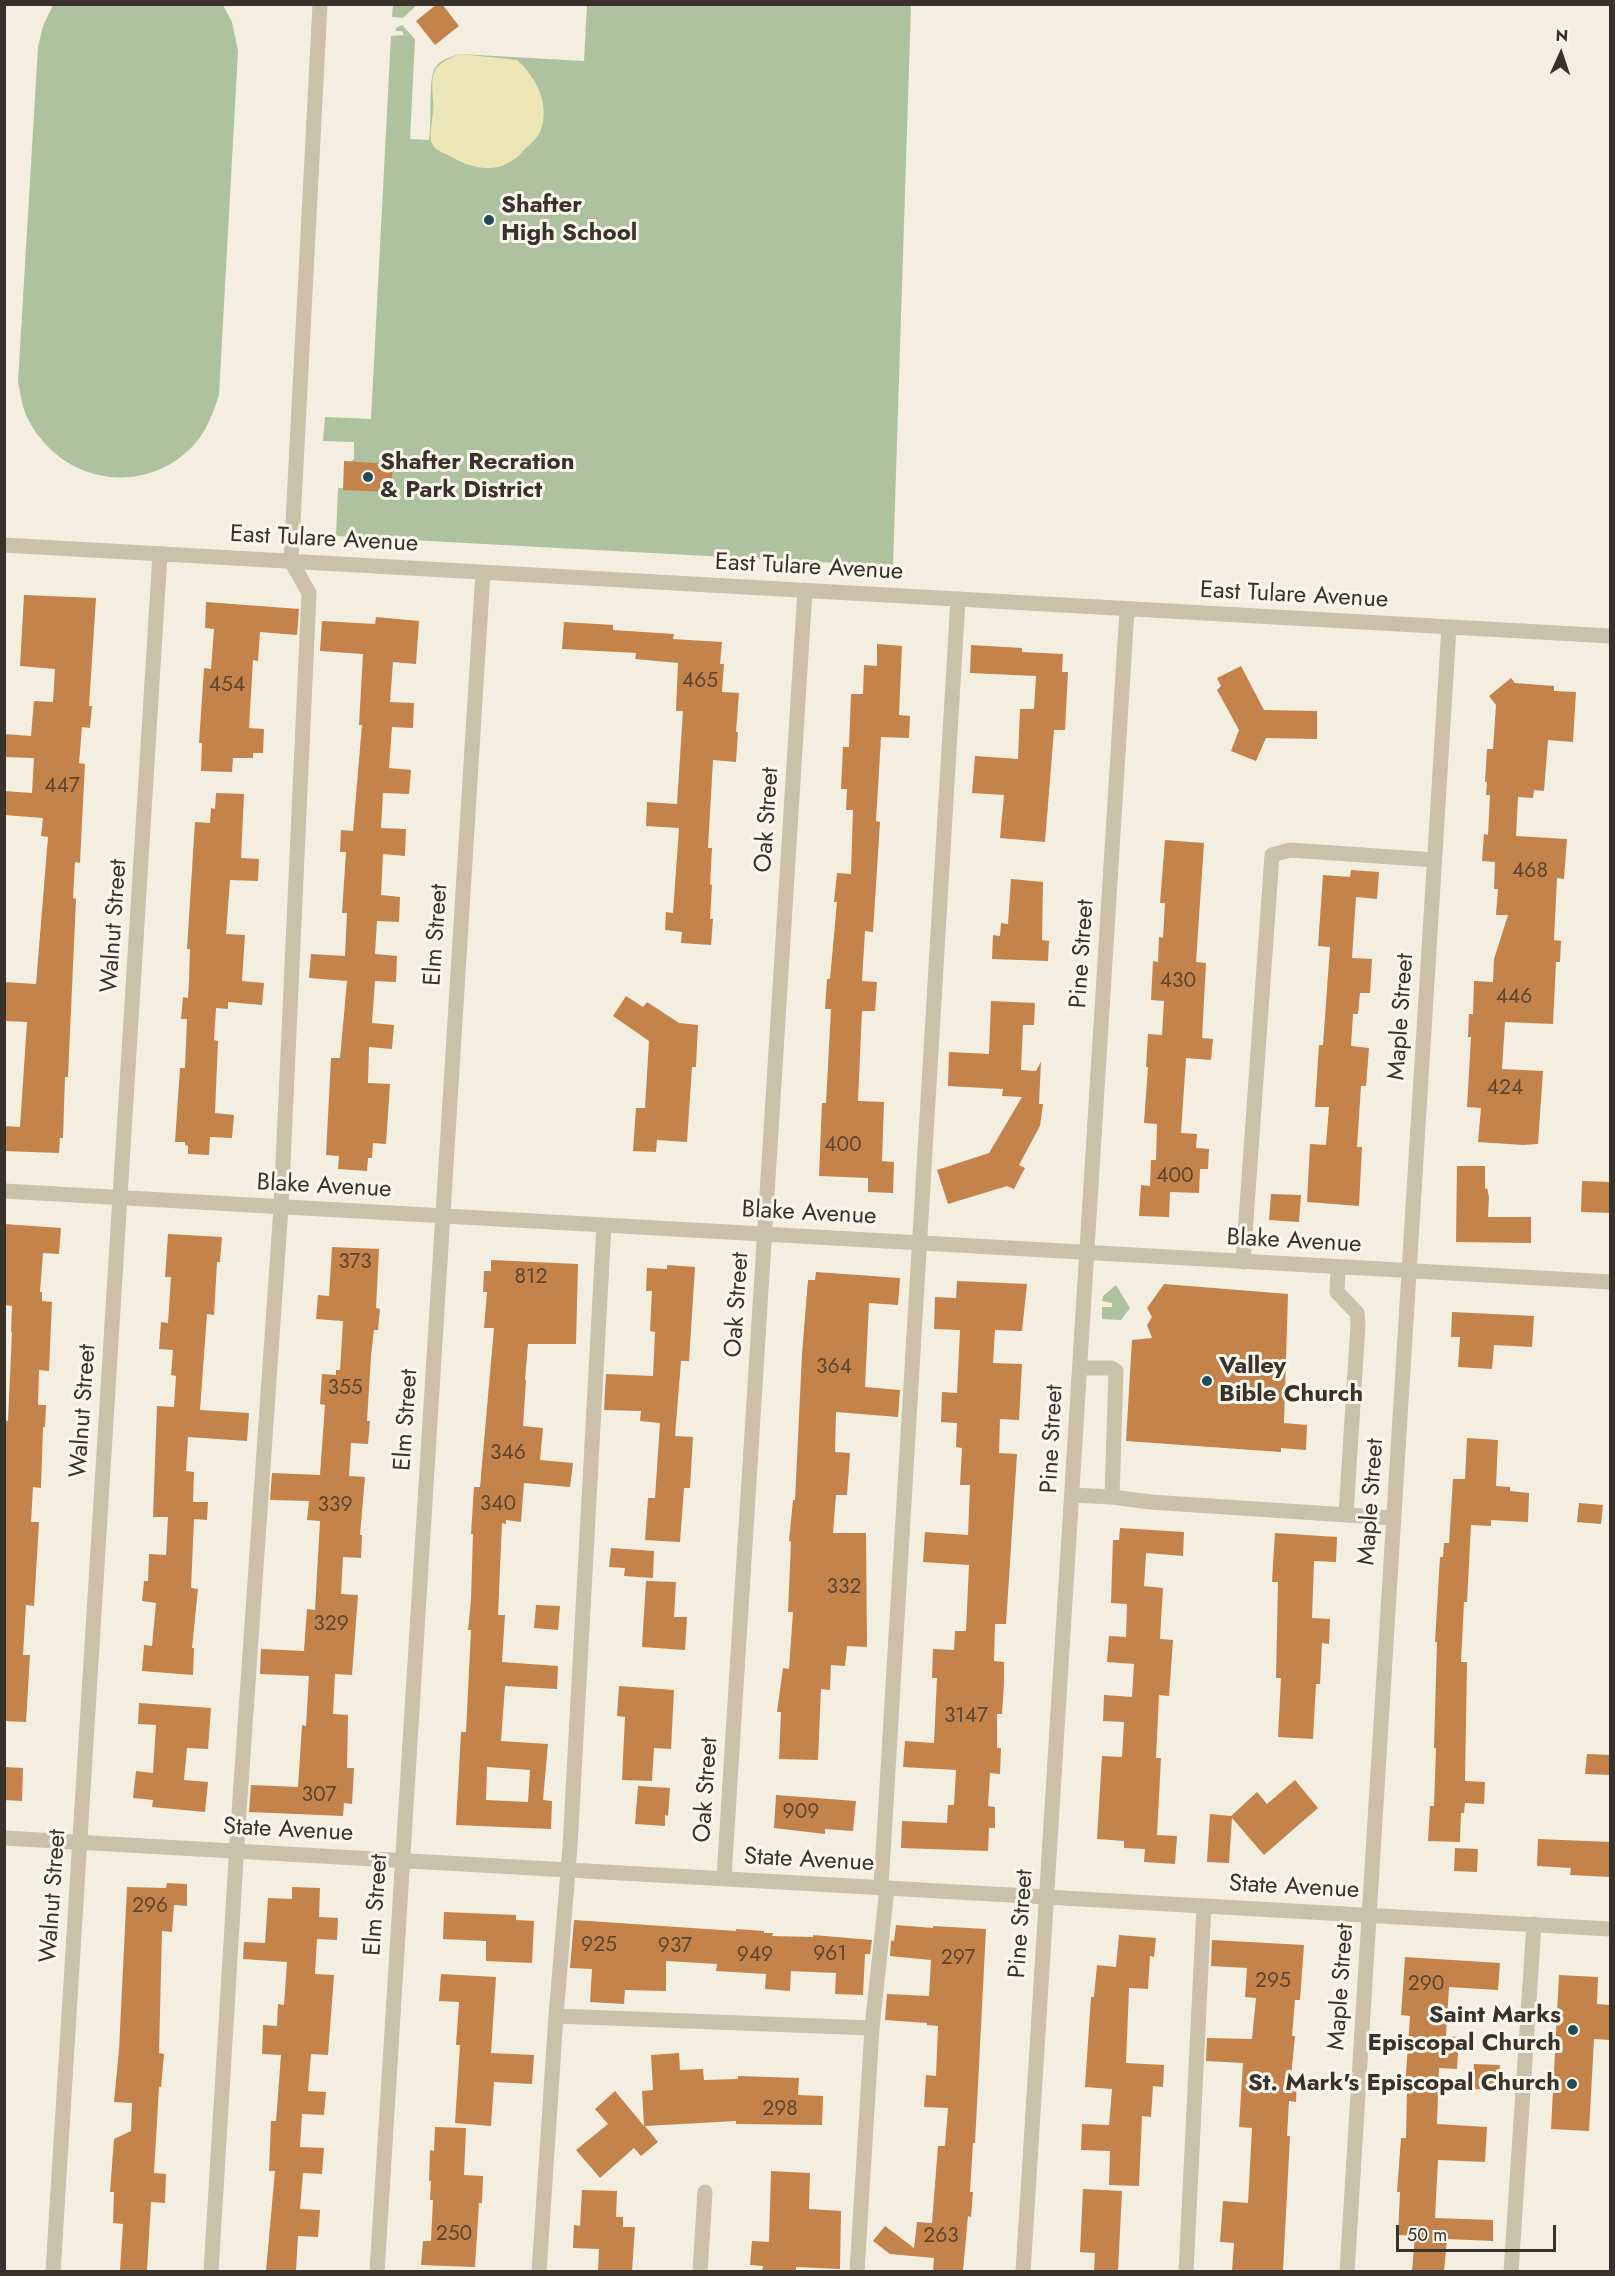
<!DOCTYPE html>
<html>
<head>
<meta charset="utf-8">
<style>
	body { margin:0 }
	#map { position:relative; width:1615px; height:2276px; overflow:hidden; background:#f3eedf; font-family:Jost,sans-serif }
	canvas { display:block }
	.frame { position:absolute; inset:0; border:6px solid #39322a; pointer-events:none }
	.north { position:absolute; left:1531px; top:24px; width:60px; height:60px; -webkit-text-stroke:4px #faf6eb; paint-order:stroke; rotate:3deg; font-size:16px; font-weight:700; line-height:24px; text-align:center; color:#39322a }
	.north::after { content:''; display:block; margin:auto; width:21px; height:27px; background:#39322a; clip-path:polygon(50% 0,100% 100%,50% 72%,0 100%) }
	.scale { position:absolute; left:1396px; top:2225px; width:160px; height:27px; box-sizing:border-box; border:3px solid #39322a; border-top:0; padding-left:8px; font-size:18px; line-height:21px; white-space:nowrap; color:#39322a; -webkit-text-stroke:4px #faf6eb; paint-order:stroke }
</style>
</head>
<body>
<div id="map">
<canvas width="1615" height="2276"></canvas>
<div class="frame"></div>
<div class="north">N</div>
<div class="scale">50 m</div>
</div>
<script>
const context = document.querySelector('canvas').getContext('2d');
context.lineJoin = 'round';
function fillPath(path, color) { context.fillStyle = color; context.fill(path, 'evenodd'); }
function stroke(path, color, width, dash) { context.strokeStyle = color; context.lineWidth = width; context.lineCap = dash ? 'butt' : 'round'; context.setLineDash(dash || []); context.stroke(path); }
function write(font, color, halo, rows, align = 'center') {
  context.font = font + ' Jost,sans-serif'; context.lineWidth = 6; context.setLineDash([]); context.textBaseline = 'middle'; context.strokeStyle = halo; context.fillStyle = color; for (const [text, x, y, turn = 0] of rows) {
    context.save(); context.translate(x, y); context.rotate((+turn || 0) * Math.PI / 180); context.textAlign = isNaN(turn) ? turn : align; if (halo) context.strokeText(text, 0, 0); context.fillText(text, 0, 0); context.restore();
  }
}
fillPath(new Path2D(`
	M53,5H223L232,22L238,51L219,395C213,413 206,433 192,447C142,498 61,482 29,421C22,409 21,395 18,382L38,47L43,26Z
	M393,5L417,4V5L403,18L392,17Z
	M587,5H911L893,566L336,536L338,488L390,491L349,463L354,459V442L323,441L325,417L371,419L391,36L404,35L402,31H396V28L402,25L415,39L410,139L429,140C432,124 428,78 435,68C440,59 451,57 460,54L584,61Z
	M1116,1285L1130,1308L1121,1320L1102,1319V1307H1112V1303L1102,1301L1103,1296Z`), '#aec29f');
fillPath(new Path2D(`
	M460,54L517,60C536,77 550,104 541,130C538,138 529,145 523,151C515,161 500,169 487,168C473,168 460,162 448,155C441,152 433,149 431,141C429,128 435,112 433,99C431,71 432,65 460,54Z`), '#ede6b6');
fillPath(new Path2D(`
	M437,4H442L459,26L435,45L416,21Z
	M344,461L393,464L391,492L343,490Z
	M24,595L96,598L89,706H92L90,728L82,727L79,763L85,764L82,822L80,863L75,862L73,898L76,899L68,1077H65L63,1138H60L59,1153L4,1151V1126L20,1127L27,1022L4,1021V982L36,984L48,837L41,836L43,818L4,815V791L32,793L34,758L4,757V734L31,736L34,701L53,702L55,669L20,666Z
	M206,602L299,609L297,635L260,632L258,661L253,660L249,728L264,729L263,753H253V758H233L232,772L201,771L202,743H199L204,668L211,669L214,629L205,628Z
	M376,617L419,621L416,664L393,662L390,702L414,703L413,728L392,727L389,768L411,770L409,794L383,793L381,828L406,829L405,856L383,854L381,895L400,897L399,922L377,921L375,954L397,956L396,982L375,981L372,1023L394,1025L392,1049L369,1047L368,1083L390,1084L386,1144L373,1143L372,1158H368L367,1171L338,1169L339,1156L326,1155L331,1058H340L347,981L309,978L311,954L345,956L347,913H342L346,852H340L341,830L353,831L362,725H359L363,654L320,651L322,621L375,624Z
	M564,622L613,625V630L674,634L673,639L722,642L720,664H724L722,692L739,693L736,732H738L736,762L713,760L708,848H712L710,884L712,885L710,919H713L711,945L681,943L682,932L665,930L666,912L673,913L679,828L646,826L647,802L677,804L683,711H676L678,663L635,659L636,653L562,649Z
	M877,644L902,646L899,715L910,716L909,738L881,737L876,821L880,822L873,932L865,931L862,981L877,982L875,1011H862L858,1101L884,1102L882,1161L894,1162L893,1193L868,1192V1178L819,1176L822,1103H826L831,1009H825L827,979H830L837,902H834L837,873L851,874L853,810H846L847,789H841L843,747H849L851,694H863L864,665L877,666Z
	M971,645L1022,648V652L1063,654L1062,672H1068L1065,730H1054L1045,842L1000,838L1004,795L972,793L975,756L1018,759L1020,709H1034L1036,676L970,673Z
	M1241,666L1264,710L1317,711V739L1266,738L1256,761L1231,751L1239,730L1217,690L1221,686L1217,678Z
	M1511,678L1515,683L1554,686V691L1576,692L1573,742L1548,740L1544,791L1534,790L1533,798L1518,797L1516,836L1567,839L1564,879L1557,878L1554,940L1561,941L1560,962H1556L1553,1024L1505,1022L1502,1069L1543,1071L1538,1144L1523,1145L1478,1142L1481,1108L1467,1107L1471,1037H1468L1469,1014H1473L1474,981L1493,982L1494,959L1508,915H1496L1498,889H1494L1495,862L1482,861L1484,834L1488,835L1490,795H1486L1487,782H1485L1487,749H1493L1496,705L1489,696Z
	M216,793L244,794L241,858L259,859L258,881L230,880L226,934L245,935L242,981L264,983L262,1005L228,1002V1009L216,1008L214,1040L218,1041L215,1113L234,1115L232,1138L210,1137L209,1155L188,1154V1146L185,1145V1142H175L180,1068H185L187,1019H181L183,997L188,998L189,980L190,949H187L195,822L210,823L211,808L215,809Z
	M1165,840L1204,843L1196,962L1206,963L1202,1038L1213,1039L1211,1060L1186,1058L1181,1133L1197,1134L1196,1148L1209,1149L1208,1169H1200L1199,1193L1170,1192L1169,1217L1139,1216L1141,1185L1150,1186L1151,1160H1156L1157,1124L1144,1123L1148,1067H1146L1148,1034L1162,1035L1164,1001L1151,1000L1153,961L1158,962L1159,937L1163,938L1165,903H1160Z
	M1351,870L1379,872L1377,899L1356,897L1352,958L1372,959L1370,993H1360L1358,1014H1353L1351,1046L1369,1048L1366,1086H1361L1357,1147H1362L1359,1206L1307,1202L1310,1144L1326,1145L1329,1107H1315L1319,1045H1323L1330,947L1318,946L1323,875L1350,877Z
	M1011,879L1043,882L1042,940L1049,941L1048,961L992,959L993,935L1000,936L1001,923L1008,924Z
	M626,996L643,1007L647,1002L679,1023L698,1025L696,1067H692L687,1142L657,1140L656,1152L633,1151L636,1108H645L649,1041L613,1016Z
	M991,1001L1035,1003L1034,1025H1023L1021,1070L1036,1071L1041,1062L1039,1104H1043L1040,1126L1019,1165L1025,1168L1014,1189L1007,1186L948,1204L937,1170L989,1153L1022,1097L1002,1096L1003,1089L948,1086L949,1052L989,1054Z
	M1457,1166H1485V1189L1487,1188L1489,1197L1488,1217H1531V1243L1456,1242Z
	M1582,1181L1611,1182V1213L1581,1212Z
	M1271,1194L1301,1195L1299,1222L1269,1220Z
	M4,1224L61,1228L59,1254L43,1253L40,1292H42V1301L52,1302L49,1371L39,1370L38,1405H46L45,1427H43L41,1488L33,1487L31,1522H39L34,1606L26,1605L23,1655H30L26,1722L4,1721V1421H8L12,1332H11L12,1306L4,1305Z
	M168,1234L222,1237L220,1262H217L214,1315L207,1314L200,1410L249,1413L247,1441L188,1437L186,1471L194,1472L193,1502H208L207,1520L194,1519L191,1588L198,1589L192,1648H194L193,1675L142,1671L144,1645L152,1646L156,1603L142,1601L144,1581H148L149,1554L166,1555L168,1517H153L157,1406L174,1407L176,1376L171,1375L173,1350L159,1349L161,1322L168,1323L171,1277H165Z
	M332,1247L379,1249L376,1308L380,1309L378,1330H374L371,1356L367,1421H370L368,1444L351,1443L349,1476L365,1477L360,1535H362L361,1558L343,1557L341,1594L358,1595L352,1675L335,1674L333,1714L348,1715L347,1768H354L352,1804L344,1803L343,1816L249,1812L251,1785L298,1787L302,1725L306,1726L309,1676L260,1674L261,1649L304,1651L307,1609L315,1610L320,1521L307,1520L309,1501L270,1500L272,1473L320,1475L325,1405L320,1404L322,1374L336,1375V1370H340L343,1321L316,1319L318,1295L329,1296Z
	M491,1260L578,1264L576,1344H528L525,1380H526L523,1426L543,1428L540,1460L573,1463L570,1487L524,1483L521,1522L506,1520V1524L502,1523L498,1615H505L502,1662L558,1666L557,1689L505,1686L501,1741L548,1744L543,1800L552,1801L551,1829L456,1825L461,1732H466L471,1630H468L471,1600L473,1534H471L474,1487H480L494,1328H484L487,1292H483L484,1271H491ZM487,1767L530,1770L528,1802L486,1800Z
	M667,1265L695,1267L689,1361H681L675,1436L693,1437L690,1488H684L680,1542L645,1540L648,1498H655L660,1423L640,1421L641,1411L604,1410L606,1374L653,1376L655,1332L650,1331L652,1291H646L647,1268L667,1269Z
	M816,1272L900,1278L898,1305L869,1303L865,1387L900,1390L898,1417L836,1412L835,1452L850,1453L847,1495H836L833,1533H866L867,1647L847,1646L845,1666L831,1665L830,1690L821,1689L818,1760L779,1759L781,1712H777L783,1668L789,1669L793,1612H788L791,1542L789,1541L793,1500H795L802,1354L808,1280H815Z
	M957,1281L1027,1284L1022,1331L995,1330L993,1363L1022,1364L1019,1420L1000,1419L999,1453L1017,1454L1006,1624H995L994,1661L1004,1662V1683L1002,1714H997V1748H1001L1000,1774L990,1773L988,1806L995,1807V1828H989L988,1851L901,1848L902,1821L947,1823L948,1805H954L956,1770L903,1767L905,1741L934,1743L937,1678H932L933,1649L954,1650L955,1631H966L969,1565L923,1562L925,1532L968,1535L970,1485H960L962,1448L956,1447L957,1423L941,1422L942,1392L957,1393L960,1330L934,1329L935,1297L956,1298Z
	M1164,1284L1288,1294L1284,1423L1307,1425L1306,1450L1281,1448V1452L1126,1441L1132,1340L1152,1338L1147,1325L1152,1317L1147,1308Z
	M1452,1312L1534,1316L1532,1347L1494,1345L1492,1369L1458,1367L1460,1337H1451Z
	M1467,1438L1498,1440L1496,1486L1510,1487V1491L1529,1493L1528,1522L1491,1520V1526L1471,1525L1467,1602H1464L1461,1662H1467L1465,1781L1485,1782L1484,1804L1465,1803L1464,1813H1461L1460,1842L1428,1841L1430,1806H1434L1436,1748H1434L1437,1642H1435L1440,1557H1443L1444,1543H1449L1453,1479H1465Z
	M1579,1503L1603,1505L1601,1524L1577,1522Z
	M1120,1528L1184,1532L1183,1556L1146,1553L1144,1586L1163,1588L1160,1639L1173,1640L1169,1696L1159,1695L1156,1758H1161L1157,1835L1177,1836L1175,1864L1144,1862L1145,1849L1124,1848V1841L1097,1839L1102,1756L1122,1757L1124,1722L1103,1721L1104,1695L1132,1697L1134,1664L1107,1662L1109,1636L1126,1637L1127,1604L1111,1603L1113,1540H1119Z
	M1275,1533L1337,1537L1336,1562L1314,1561L1312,1618L1330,1619L1329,1644L1322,1643L1320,1684H1316L1313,1739L1278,1737L1281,1678H1276L1278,1582H1272Z
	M611,1548L654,1551L653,1578L624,1576L625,1568L609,1567Z
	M646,1581L676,1582L674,1617H687L685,1650L642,1647Z
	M536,1605L560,1606L558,1630L534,1628Z
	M619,1686L674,1690L671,1749L654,1748L652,1781L622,1780L625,1717L617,1716Z
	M139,1703L211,1708L208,1749L187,1748L184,1780L208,1782L205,1812L152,1807L153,1800L133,1798L136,1771L153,1773L156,1725L138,1724Z
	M1587,1754L1611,1755V1775L1585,1774Z
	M4,1767L23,1768L22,1801L4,1800Z
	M1295,1780L1318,1808L1264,1855L1232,1818L1229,1863L1207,1862L1210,1814L1231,1816L1257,1792L1267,1804Z
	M638,1786L670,1788L668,1816L665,1815V1826L635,1824Z
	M776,1795L856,1801L853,1831L825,1829V1834L774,1828Z
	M1538,1839L1611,1842V1877L1570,1875L1571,1868L1537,1866Z
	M1455,1848L1478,1849L1477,1872L1454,1871Z
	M167,1883L187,1884V1906L174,1905L172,1932L162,1931L159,2053L164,2054L161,2087H159L154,2173L166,2174L165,2203L151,2202L147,2271H120L123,2224L113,2223L114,2192H110L114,2139L131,2131L132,2103L114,2102L119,2050L127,1887L166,1888Z
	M292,1887L320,1888L319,1917L338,1918L337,1940L317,1939L315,1974L334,1975L328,2055L311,2054L308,2091L326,2092L324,2115L302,2114L300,2147L324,2148L322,2174L303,2173L300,2209L320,2210L318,2237L298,2236L296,2271H266L275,2171H269L271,2121H276L281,2055L262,2054L263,2025L277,2026L278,2004L284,2005L287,1962L243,1959L244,1942L265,1943L268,1898L292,1899Z
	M444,1912L516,1915V1920L534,1921L532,1963L486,1961V1941L443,1939Z
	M574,1920L736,1931V1929L764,1931V1933H773L772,1936L813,1937V1935L872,1940L870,1954H865L863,1995L835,1994L836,1973L791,1971L790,1991L765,1989L766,1974L716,1971L717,1964L666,1961V1991L625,1990L624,2004L590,2002L592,1969L570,1968Z
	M896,1925L933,1928V1926L986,1929L975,2143H973L970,2192H973L971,2217L968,2216L963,2271H933L934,2258L890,2254L873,2241L885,2226L914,2248L917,2222L932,2223L938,2146H945L948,2108L924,2107L926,2075L936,2076L938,2026L927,2025V2023L885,2020L887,1994L929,1996L931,1960L890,1956L891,1940L894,1941Z
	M1119,1935L1156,1938L1154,1957L1150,1956L1148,1989L1129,1988L1126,2063L1164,2065L1163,2087L1153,2086L1151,2117L1142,2116L1139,2186L1109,2185L1110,2151L1081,2150L1082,2124L1109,2125L1112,2089L1085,2087L1091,1997H1094L1097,1965L1116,1967Z
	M1212,1940L1304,1945L1300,2000H1295L1292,2036H1295L1291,2077H1297L1296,2102L1289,2101L1287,2136H1290L1283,2271H1232L1234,2243L1220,2242L1223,2201L1248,2203L1252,2128L1239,2127L1243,2063L1206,2061L1207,2038L1252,2039L1256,1998L1245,1997L1247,1968L1211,1966Z
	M1405,1957L1500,1963L1498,1990L1449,1987L1446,2036L1459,2037L1457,2069L1439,2068L1437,2124L1487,2127L1485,2162L1438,2160L1435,2218L1493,2220V2241L1447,2239L1444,2271H1412L1415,2236L1398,2235L1400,2192H1397L1401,2138H1406L1407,2088H1405L1410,2016L1401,2015Z
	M441,1974L496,1977L491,2053L534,2055L532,2084L494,2082L491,2126L455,2123L460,2045H456L459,2002L439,2001Z
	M1559,1975L1598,1977L1597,2004L1611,2005V2040L1594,2039L1589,2131L1551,2129Z
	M679,2053L680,2070L703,2069L704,2080L738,2079V2076L799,2078L798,2095L823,2096L822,2125L736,2124V2121L645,2126L658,2142L641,2156L634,2148L600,2178L576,2150L608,2124L595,2109L615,2091L644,2126L642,2091L653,2090L651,2055Z
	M1474,2064L1500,2065L1499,2090L1472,2089Z
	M435,2127L466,2128L464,2175L483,2176L482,2203H479L475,2267L421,2265L423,2241H431L433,2200H430L431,2181H429L430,2150L434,2151Z
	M771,2171L810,2173L809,2209L841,2211L840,2269L796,2267V2271H762L763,2266L750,2265L752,2241L769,2242Z
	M1083,2189L1122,2191L1118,2271H1094L1095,2253L1080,2252Z
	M582,2190L617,2191L616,2217H623V2227H635L632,2271H598L599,2249L573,2248L574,2225L580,2226Z`), '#c4834b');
stroke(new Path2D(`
	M4,545L1610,636
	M4,1191L1610,1282
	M1243,1262L1272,855L1290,850L1435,860
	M1338,1267L1337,1292L1357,1313L1358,1325L1346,1514
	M1080,1368H1111L1116,1371L1112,1497L1150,1502L1393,1518
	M1072,1495L1112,1497
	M4,1838L1610,1929
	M724,1878L805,590
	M881,1887L958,599
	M556,2016L872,2028
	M53,2272L160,554
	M211,2272L238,1827L281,1207L309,593L291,561L320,4
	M377,2272L483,572
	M539,2272L556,2016L570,1847L604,1225
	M700,2272L705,2192
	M857,2272L872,2028L887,1888
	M1023,2272L1127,609
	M1186,2272L1204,1906
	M1347,2272L1449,627
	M1511,2272L1534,1924`), '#cbc0aa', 15);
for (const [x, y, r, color] of [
	[489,220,6,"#1f4a5a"],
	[368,477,6,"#1f4a5a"],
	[1207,1381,6,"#1f4a5a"],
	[1573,2030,6,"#1f4a5a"],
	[1572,2084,6,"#1f4a5a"]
]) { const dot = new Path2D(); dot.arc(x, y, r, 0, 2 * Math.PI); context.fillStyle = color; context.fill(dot); stroke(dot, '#faf6eb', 2); }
write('21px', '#5c4632', null, [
	["465",700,682],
	["454",227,686],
	["447",62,787],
	["468",1530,872],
	["430",1178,982],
	["446",1514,998],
	["424",1505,1089],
	["400",843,1146],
	["400",1175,1177],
	["373",355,1263],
	["812",531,1278],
	["364",834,1368],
	["355",345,1389],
	["346",508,1454],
	["340",498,1505],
	["339",335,1506],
	["332",844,1588],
	["329",331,1625],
	["3147",966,1717],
	["307",319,1796],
	["909",801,1813],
	["296",150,1907],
	["925",599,1946],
	["937",675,1947],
	["961",830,1955],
	["949",755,1956],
	["297",958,1959],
	["295",1273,1982],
	["290",1426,1985],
	["298",780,2110],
	["250",454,2235],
	["263",941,2237]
]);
write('bold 24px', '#39322a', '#faf6eb', [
	["Shafter",501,206],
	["High School",501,234],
	["Shafter Recration",380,463],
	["& Park District",380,491],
	["Valley",1219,1367],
	["Bible Church",1219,1395],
	["Saint Marks",1561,2016,"right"],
	["Episcopal Church",1561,2044,"right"],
	["St. Mark's Episcopal Church",1560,2084,"right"]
], 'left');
write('24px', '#39322a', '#faf6eb', [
	["East Tulare Avenue",324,540,3],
	["East Tulare Avenue",809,568,3],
	["East Tulare Avenue",1294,596,3],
	["Oak Street",768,820,-86],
	["Walnut Street",115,926,-86],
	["Elm Street",437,935,-86],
	["Pine Street",1083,954,-86],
	["Maple Street",1402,1017,-86],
	["Blake Avenue",324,1187,3],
	["Blake Avenue",809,1214,3],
	["Blake Avenue",1294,1242,3],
	["Oak Street",738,1305,-86],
	["Walnut Street",84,1411,-86],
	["Elm Street",407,1420,-86],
	["Pine Street",1053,1439,-87],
	["Maple Street",1372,1502,-86],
	["Oak Street",707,1790,-86],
	["State Avenue",288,1831,3],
	["State Avenue",809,1861,3],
	["State Avenue",1294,1888,3],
	["Walnut Street",54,1896,-86],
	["Elm Street",377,1905,-86],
	["Pine Street",1022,1924,-86],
	["Maple Street",1342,1987,-86]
]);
</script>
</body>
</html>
